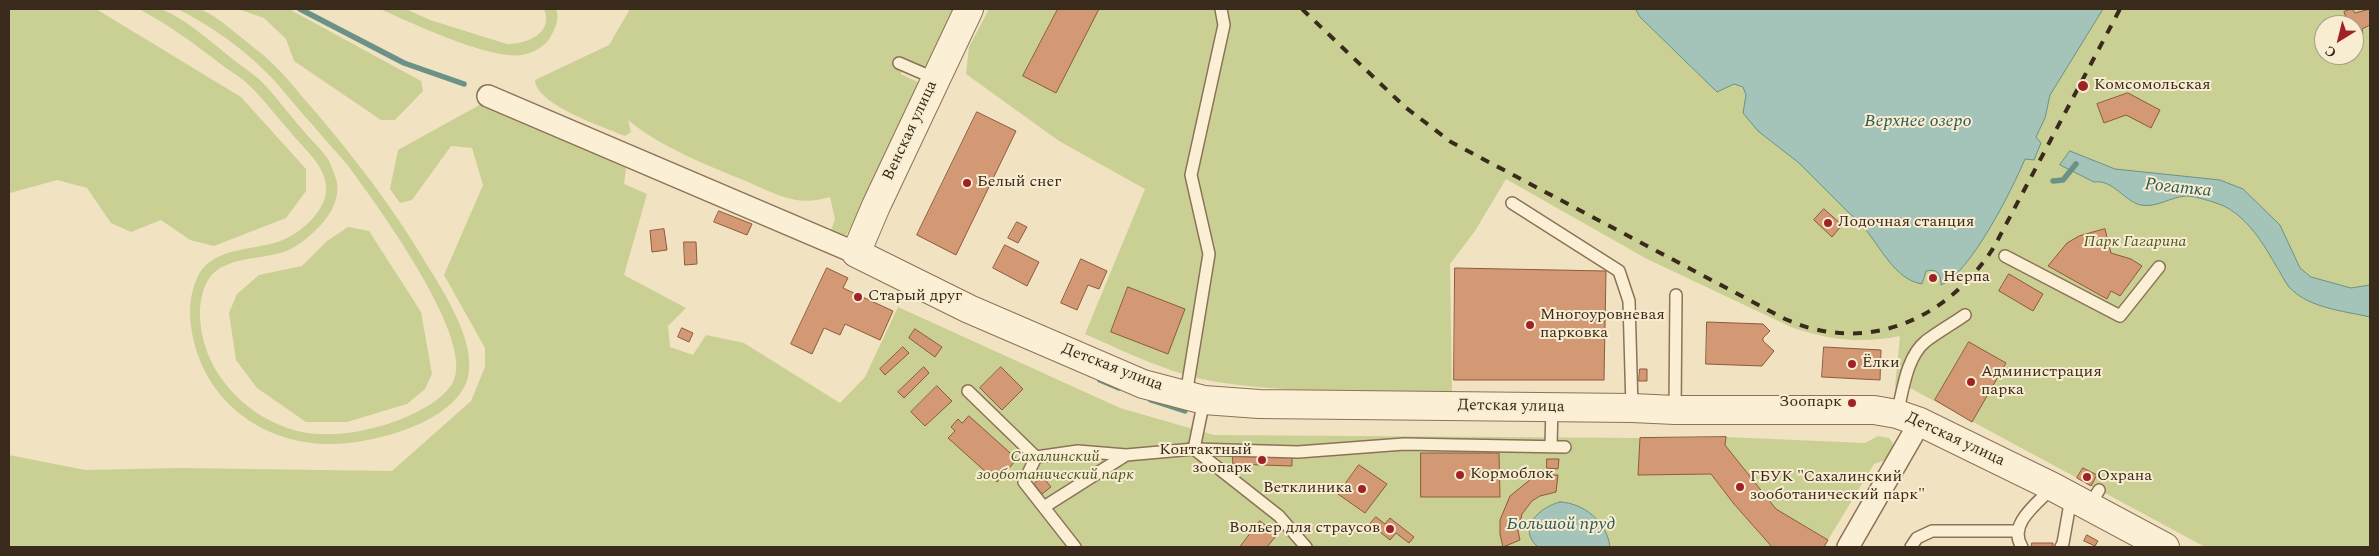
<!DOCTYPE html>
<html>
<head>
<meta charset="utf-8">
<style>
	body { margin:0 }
	#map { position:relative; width:2379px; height:556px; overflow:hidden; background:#f1e2c1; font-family:Spectral,serif }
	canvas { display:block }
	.frame { position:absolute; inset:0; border:10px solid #3a2a1c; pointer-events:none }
	.north { position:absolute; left:2314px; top:15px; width:50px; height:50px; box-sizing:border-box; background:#f8ecd1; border:1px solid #ac9e89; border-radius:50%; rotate:216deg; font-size:14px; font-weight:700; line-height:20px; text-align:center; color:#3a2a1c }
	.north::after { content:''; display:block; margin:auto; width:18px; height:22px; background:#9f2326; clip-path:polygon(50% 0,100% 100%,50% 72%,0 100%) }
</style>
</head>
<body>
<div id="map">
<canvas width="2379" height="556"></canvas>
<div class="frame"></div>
<div class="north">С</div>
</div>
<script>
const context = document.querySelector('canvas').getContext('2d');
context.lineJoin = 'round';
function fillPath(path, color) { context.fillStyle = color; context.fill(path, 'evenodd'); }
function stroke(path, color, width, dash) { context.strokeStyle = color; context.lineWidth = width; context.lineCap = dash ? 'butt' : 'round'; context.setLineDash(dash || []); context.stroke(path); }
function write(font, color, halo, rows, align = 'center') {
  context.font = font + ' Spectral,serif'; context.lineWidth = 4; context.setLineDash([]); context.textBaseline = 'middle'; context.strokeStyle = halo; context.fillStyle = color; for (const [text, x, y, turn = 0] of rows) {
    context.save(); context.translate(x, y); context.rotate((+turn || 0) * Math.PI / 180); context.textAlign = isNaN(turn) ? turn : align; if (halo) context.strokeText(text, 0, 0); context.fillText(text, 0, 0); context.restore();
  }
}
fillPath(new Path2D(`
	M9,9H96L241,97L306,169V191L286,218L214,246L190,240L161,220L131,232L111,223L87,188L57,180L10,193Z
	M139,9C145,9 152,8 159,9C178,12 221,50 239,64C246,69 253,74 260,80C275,95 288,113 302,129C310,139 321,149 328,159C331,165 336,177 337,183C341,209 316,233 296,246C273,261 238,254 216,271C204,280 200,299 200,313C200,371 247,420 302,432C333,438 370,431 399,420C418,412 440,402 452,384C479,343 376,204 349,167C337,152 323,138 311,123C296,107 283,89 268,74C243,48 209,25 178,9C184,9 192,7 198,9C211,12 227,26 237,34C249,44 262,53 273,64C288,78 300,95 313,109C354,157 392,206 424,260C442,289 473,336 469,371C464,423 366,446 324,444C255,441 200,395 191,326C189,309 190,291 199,274C216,244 262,252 289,237C306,228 329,206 326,185C324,167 309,153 298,141C283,124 269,106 254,90C245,80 233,73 222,65C195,44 169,25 139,9Z
	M238,9H289L421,81L423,91L395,120H381L294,61L286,39L264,18Z
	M380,9H406L430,20L507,44C526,44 554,34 544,9H556C560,19 555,29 550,38C544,47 533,53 522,55C489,60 412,23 380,9Z
	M630,9H958L929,69L906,61L901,74L922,84L858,216L846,235L838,237L831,230L835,219L830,197C819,200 808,202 796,200C779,197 762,188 746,181C706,165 661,147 628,120L631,132L625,136C604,127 536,105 535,80L609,45Z
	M989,9H2370V547H2205L1912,389L1895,387L1900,336C1862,344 1828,340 1791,327L1647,259L1506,179L1475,231L1450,264L1452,392C1376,390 1291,394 1217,382C1170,374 1128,353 1085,334L1145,189L1059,141L966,74L969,47ZM2324,25H2354V55H2324Z
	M485,102L626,168L624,184L647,194L624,275L686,308L668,326L670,347L693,355L706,335L744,343L840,403L865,377L898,307L1120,408L1214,435L1640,438L1638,475L1711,474L1734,504L1772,547H9V455L85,470L181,468L392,471L471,401L485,367V348L444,275L483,185L472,148L451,146L412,200L400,203L390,189L398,150Z
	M348,227L369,231L421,312L432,374L425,389L407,404L347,422H306L257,388L236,360L229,313L237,294L259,275L302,266L327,241Z
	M1878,436L1889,438L1895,446L1889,459L1874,464L1828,540L1776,509L1725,445L1726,437L1865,443Z`), '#cad094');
const water = new Path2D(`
	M1636,9H2103L2050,95L2045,118L2036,137L2041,143L2034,160L2025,159C2013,188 1970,274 1941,285C1941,274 1937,268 1926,271L1922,284C1889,279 1875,231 1850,214L1799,163L1758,131L1743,113L1746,95L1743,87L1734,84L1717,92L1640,17Z
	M2070,151L2115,169L2220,180L2243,189L2280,225L2300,268L2311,277L2351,288L2370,285V317C2344,311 2308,308 2289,287C2284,281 2280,271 2275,264C2262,241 2243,211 2216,203C2207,200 2194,196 2186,196C2170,197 2157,208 2141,205C2125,202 2113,179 2094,182L2060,165Z
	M1560,502C1584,503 1607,522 1610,547H1538C1516,528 1540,507 1560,502Z`);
fillPath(water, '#a4c3b9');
stroke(water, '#6a9287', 1);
stroke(new Path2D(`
	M300,9L404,63L464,84
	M2053,181L2063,180L2076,164
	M1100,380L1119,388
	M1151,400L1185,411`), '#6a9287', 5.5);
const building = new Path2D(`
	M1058,9H1099L1056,93L1023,76Z
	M2352,9L2355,13L2370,9V25L2362,29L2363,33L2354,37V25H2349L2344,12Z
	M2128,93L2160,110L2151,128L2126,115L2104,123L2097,104Z
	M977,112L1016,131L956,255L917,235Z
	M1824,209L1842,225L1832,237L1814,220Z
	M719,211L752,224L747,235L714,222Z
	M1017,222L1027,227L1018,243L1008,238Z
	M664,229L667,250L652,252L650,231Z
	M2105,229L2111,253L2131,259L2142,266L2120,296L2111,291L2107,299L2048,266L2067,243L2079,236Z
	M684,242H696L697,264L685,265Z
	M1005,245L1039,262L1027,286L993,268Z
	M1081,259L1107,271L1099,289L1088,285L1077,310L1061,303Z
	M827,268L848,278L843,288L893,311L880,340L845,324L840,335L824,328L812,354L791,344Z
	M1455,268L1606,271L1604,380H1454Z
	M2009,274L2043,294L2033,311L1999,291Z
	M1128,287L1185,309L1168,354L1111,332Z
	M1707,322L1763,324L1770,331L1763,338V341L1774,351L1762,366L1706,364Z
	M682,328L693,333L689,342L678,337Z
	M915,329L942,347L935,357L909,338Z
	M1969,342L2006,363L1972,422L1935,400Z
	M903,347L909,353L885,375L880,369Z
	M1824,347L1881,350L1880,380L1822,377Z
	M924,367L929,373L904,398L898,392Z
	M1001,367L1023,389L1002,410L980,388Z
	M1640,369H1647V381H1639Z
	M937,386L952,401L925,426L911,412Z
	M969,416L1017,459L997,482L948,438L955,431L951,427L958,419L962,423Z
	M1726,437L1725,445L1776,509L1828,540L1824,547H1772L1734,504L1711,474L1638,475L1640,438Z
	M1421,453H1499L1500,497H1421Z
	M1233,455L1292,456V466L1233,464Z
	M1547,459H1559L1558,469L1547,468Z
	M1359,465L1387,484L1365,513L1338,494Z
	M2083,468L2097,475L2091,486L2077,478Z
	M1545,475H1558L1556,492L1540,496L1532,501L1522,514L1518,531L1520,540L1503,547L1500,534V520L1510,496L1531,479Z
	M1043,477L1051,487L1042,494L1034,484Z
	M1376,517L1385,524L1390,518L1414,537L1409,543L1396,533L1390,540L1370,524Z
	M1260,521L1277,534L1276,536L1267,547H1240Z
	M2087,535L2098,541L2095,546L2084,541Z
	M2032,543H2053V547H2032Z`);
fillPath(building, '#d29974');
stroke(building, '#8d5a3b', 1);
const service = new Path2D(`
	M899,63L936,79
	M1512,203L1619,271L1629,301L1632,408
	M2005,256L2120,316L2159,267
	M968,391L1036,457L1078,451L1126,455L1194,449L1298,452L1404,444L1565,447
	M1186,395L1209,254L1191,175L1224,25L1221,9
	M1675,410L1676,295
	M1897,414C1903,391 1906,357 1926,341C1938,332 1952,324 1965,315
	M1551,446L1552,407
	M1194,449L1279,516L1306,547
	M1194,449L1204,400
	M1036,457L1024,482L1075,547
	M1044,507L1126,455
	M2089,507L2099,490
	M1911,547L1917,538L1932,531H2017
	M2022,547C2007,524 2038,503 2053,487
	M2061,547L2063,543L2071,498`);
const minor = new Path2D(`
	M488,96L856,253
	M1848,547L1920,422`);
const tertiary = new Path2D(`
	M969,9L876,206L856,253L969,309L1143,384L1204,400L1259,404L1632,408L1675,410H1874L1897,414L1920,422L2053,487L2165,547`);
stroke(service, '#8c7257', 14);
stroke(minor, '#8c7257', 24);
stroke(tertiary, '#8c7257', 30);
stroke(service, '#fbefd5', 11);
stroke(minor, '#fbefd5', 21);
stroke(tertiary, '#fbefd5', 28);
stroke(new Path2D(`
	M1302,9L1405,107L1451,142L1785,319C1795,323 1804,327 1814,329C1889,347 1955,308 1994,247L2120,9`), '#3a2a1c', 4, [9, 9]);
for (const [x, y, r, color] of [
	[2083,86,6,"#9f2326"],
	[967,183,5,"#9f2326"],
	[1828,223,5,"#9f2326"],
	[1933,278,5,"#9f2326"],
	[858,297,5,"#9f2326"],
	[1530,325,5,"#9f2326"],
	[1852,364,5,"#9f2326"],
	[1971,382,5,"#9f2326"],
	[1852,403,5,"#9f2326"],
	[1262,460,5,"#9f2326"],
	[1460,475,5,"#9f2326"],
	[2087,477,5,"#9f2326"],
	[1740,487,5,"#9f2326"],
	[1362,489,5,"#9f2326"],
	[1390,529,5,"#9f2326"]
]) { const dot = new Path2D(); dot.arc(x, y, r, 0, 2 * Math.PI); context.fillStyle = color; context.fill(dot); stroke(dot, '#f8ecd1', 2); }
write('16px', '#3a2a1c', '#f8ecd1', [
	["Комсомольская",2094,86],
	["Белый снег",977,183],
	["Лодочная станция",1838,223],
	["Нерпа",1943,278],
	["Старый друг",868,297],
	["Многоуровневая",1540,316],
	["парковка",1540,334],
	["Ёлки",1862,364],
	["Администрация",1981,373],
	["парка",1981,391],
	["Зоопарк",1842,403,"right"],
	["Контактный",1252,451,"right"],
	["зоопарк",1252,469,"right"],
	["Кормоблок",1470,475],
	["Охрана",2097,477],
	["ГБУК \"Сахалинский",1750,478],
	["зооботанический парк\"",1750,496],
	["Ветклиника",1352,489,"right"],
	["Вольер для страусов",1380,529,"right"]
], 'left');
write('16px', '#3a2a1c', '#f8ecd1', [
	["Венская улица",911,131,-65],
	["Детская улица",1112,368,21],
	["Детская улица",1511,407,1],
	["Детская улица",1955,440,25]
]);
write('italic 16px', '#4c5822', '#f8ecd1', [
	["Парк Гагарина",2135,243],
	["Сахалинский",1055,458],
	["зооботанический парк",1055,476]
]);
write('italic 18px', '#2b5b57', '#f8ecd1', [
	["Верхнее озеро",1918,122],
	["Рогатка",2178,189,6],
	["Большой пруд",1561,525]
]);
</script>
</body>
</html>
